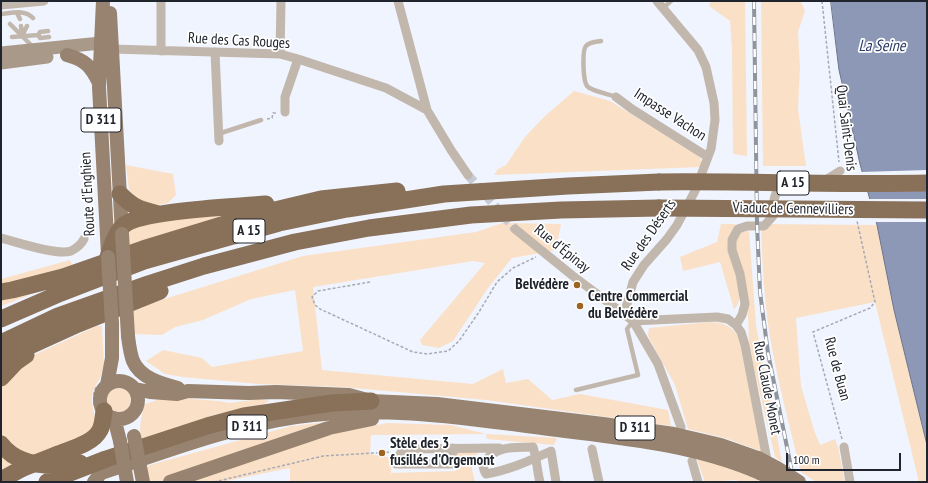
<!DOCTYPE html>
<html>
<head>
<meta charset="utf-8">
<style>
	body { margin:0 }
	#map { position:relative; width:928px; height:483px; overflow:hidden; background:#f0f4fe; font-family:"PT Sans Narrow",sans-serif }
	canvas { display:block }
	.frame { position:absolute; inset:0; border:2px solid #20242d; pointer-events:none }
	.scale { position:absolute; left:786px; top:453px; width:115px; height:18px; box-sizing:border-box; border:2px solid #20242d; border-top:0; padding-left:5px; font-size:12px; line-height:14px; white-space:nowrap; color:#20242d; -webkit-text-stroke:3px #fff; paint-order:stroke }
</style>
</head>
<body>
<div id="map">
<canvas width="928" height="483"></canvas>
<div class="frame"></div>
<div class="scale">100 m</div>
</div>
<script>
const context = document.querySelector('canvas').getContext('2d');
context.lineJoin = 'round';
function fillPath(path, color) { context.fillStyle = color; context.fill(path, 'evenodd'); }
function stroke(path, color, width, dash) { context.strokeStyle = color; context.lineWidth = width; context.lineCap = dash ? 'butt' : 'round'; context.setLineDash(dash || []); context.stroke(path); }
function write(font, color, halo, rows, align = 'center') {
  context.font = font + ' "PT Sans Narrow",sans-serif'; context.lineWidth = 3.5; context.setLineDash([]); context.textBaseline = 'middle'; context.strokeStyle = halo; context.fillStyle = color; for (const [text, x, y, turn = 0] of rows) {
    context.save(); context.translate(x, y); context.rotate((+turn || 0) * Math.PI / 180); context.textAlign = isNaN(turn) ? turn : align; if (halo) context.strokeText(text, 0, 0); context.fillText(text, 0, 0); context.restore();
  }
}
fillPath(new Path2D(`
	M711,1H745L747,156L733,154L732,48L730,21L709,6Z
	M761,1H801L805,11L798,32L800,67L798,109L806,166H763Z
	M574,91L610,101L696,154L701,159V167L494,175L498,169L506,165L525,137L545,116Z
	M126,165L173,174L176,195L168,203L153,206L140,202L129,190Z
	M241,212L128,246V232L136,221Z
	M502,223L561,224L556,250L512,258L488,288L453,341L439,348L422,345L420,340L485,263L473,261L313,287L322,370L473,384L503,369L506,383L528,379L552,400L580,394L668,410L671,426L486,400L343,387L258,384L183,377L165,374L146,361L163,350L202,358L212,367L303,351L295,290L251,299L203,320L175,327L162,335L134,334L132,309L303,256L476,232Z
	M721,224H735V229L727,240C730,254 748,300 734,309L720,262L683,271L680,257L717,242Z
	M761,224L877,225L894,310L927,444V482H919L875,302L796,318L801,386L814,430L820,445L835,439L838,447L845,482H816L801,472C789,425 777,378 769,331C764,295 762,259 761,224Z
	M749,231L756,325L782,462L775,457L755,373L749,341L747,290L736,252L735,243L742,232Z
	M70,260L78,276L1,306V279Z
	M709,322C726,323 733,326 741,342L763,452L725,438L688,429L675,385L648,336L649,328Z
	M97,326H102L104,365L100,378L94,389L92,395V404L95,417L93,432L31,457L6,442L1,435V389L3,385L24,362L36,354Z
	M107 400a12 12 0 1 1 24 0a12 12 0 1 1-24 0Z
	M166,397L218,401L229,403L260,399L270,401L259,406L217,414L141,440C139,429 141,415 145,404Z
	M336,421L163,482H149L146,468L150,465L291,426Z
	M387,423L451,425L486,434L557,438L554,445L487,439L486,434L371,435L370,454L392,458L391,473L456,471V451L478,452L471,465L475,482H290V468L221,482H185L290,446L345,431Z
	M1,452L15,464L1,470Z
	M702,459L721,463L765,482H737V480L705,482L697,460Z`), '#fae0c7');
const water = new Path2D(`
	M831,1H927V445L894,310L877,225L860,164L845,96L839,70Z`);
fillPath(water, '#8c98b5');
stroke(water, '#6c758c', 1);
fillPath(new Path2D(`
	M927,170V191L866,192L861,172Z
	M868,199H927V222H875Z`), '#f0f4fe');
stroke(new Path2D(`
	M468,175L515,229`), '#c6cad4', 9, [9, 4.5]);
stroke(new Path2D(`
	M822,1L839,162
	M267,119L272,118L273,113H277
	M370,282L318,291L312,297L315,305L320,309L413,352L427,354L448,351L459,341L479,312L497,282L513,268L536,257
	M94,405V393L96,387
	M842,439L813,332L870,308L875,302L857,221
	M214,482L323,456L391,452`), '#a6aab4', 1.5, [3, 2]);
stroke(new Path2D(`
	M663,8L671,1
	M17,13L20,19
	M1,14C12,13 25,9 33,18
	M10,24L33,47
	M21,26L22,36
	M48,31L40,32L38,35L40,38L49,37
	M22,36L27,26
	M12,37L38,35
	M601,41C596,42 589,42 586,46C582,50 583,81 587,86C591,91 609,94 616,97
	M218,134L261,120
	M576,390L638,375L627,329L633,321`), '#c2b7ac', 4.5);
stroke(new Path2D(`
	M398,1L427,110L451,150L468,175
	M1,5L44,1
	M112,49L280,54L298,59L386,88L427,110
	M161,51V1
	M215,52L219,141
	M280,54L281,1
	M616,97L632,109L708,157
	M285,112V97L298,59
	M824,181L840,171
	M515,229L573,276L633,321L658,364L681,427
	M1,238C17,242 57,256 71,251C77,248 81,245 84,239
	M624,315L633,282L644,265L667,239L677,225L695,191L711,149L715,120L714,103L706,67L698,50L657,1
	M633,321L717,317L728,319L736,325L742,315L745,304L740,274L732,250V240L738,229L747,226H764L773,216C773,205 773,197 779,188L786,187
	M736,325L741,332L745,345L768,465
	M844,447L850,482
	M453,448L452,464H396L397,459L403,449L499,448
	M592,449L599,482
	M692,461L698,482
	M540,482C537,471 537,459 533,447C516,448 498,445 486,460C482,464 483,469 486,474C509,470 529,461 551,451L556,482`), '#c2b7ac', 9);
stroke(new Path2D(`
	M1,53L101,43H105L109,47
	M1,63L47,57`), '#a99988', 13);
stroke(new Path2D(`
	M103,1L99,87L108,255
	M110,13L122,234
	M67,55C85,60 91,66 99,83
	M128,336C129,344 130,353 133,361C140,378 162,384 178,388
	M100 400a19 19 0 1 1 38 0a19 19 0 1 1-38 0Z
	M107,385L112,358V324
	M135,389L150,392L177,394L188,391L249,393L276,392L349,395L371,401L437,404L603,424L674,434L721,445L758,458
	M114,418L120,441
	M94,482L101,473C165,452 229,427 296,417C386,404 476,420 565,431C631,439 698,446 760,473
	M170,482L329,428L372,419`), '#97836f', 14);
stroke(new Path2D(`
	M120,194C134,208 139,209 158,214
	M108,257C112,246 115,233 124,225C143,210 238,207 266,204
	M1,292L12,290L63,277L143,249L258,214L321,199L397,191
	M1,319L61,293L144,261L279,223L347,209L444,194L568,186L659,182
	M1,343L58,316L148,284L204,266L295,242L369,228L471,215L561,210L659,208
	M1,359L78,324L160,291
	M1,378L16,362L26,355
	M1,444C19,468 53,467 80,463
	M56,455C70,449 93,444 100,430C103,424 103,417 104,411
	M1,480L23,468
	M47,482L106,459L207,426L244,416L332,403L371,401`), '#887059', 17);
const rail = new Path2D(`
	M754,1L757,224L760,292L768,353L794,482`);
stroke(rail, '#90949d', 4);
stroke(rail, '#fff', 2.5, [8]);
stroke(new Path2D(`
	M122,234L128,336
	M108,257L112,324
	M134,436L143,482
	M120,441L127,482
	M758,458L777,468L799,482
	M760,473L778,482`), '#97836f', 14);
stroke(new Path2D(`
	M659,182C748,181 838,185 927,183
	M659,208L927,210
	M23,468L56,455`), '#887059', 17);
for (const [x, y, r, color] of [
	[577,285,4,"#9c6420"],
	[580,306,4,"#9c6420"],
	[382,453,4,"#9c6420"]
]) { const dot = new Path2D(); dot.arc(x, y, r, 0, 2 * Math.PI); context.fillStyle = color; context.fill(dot); stroke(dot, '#fff', 1.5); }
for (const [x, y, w] of [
	[101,120,40],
	[793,183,32],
	[249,231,32],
	[247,427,40],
	[635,428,40]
]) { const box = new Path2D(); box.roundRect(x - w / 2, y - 12, w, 24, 3); context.fillStyle = '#fff'; context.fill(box); stroke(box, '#20242d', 1); }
write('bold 14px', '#20242d', null, [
	["D 311",101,120],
	["A 15",793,183],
	["A 15",249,231],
	["D 311",247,427],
	["D 311",635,428]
]);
write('15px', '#20242d', '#fff', [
	["Rue des Cas Rouges",239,41,3],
	["Impasse Vachon",670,115,33],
	["Quai Saint-Denis",846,128,83],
	["Route d'Enghien",88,194,-93],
	["Viaduc de Gennevilliers",793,209,1],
	["Rue des Déserts",649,235,-55],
	["Rue d'Épinay",562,249,39],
	["Rue de Buan",837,369,75],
	["Rue Claude Monet",767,388,79]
]);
write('bold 15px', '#20242d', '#fff', [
	["Belvédère",569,285,"right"],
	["Centre Commercial",588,297],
	["du Belvédère",588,314],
	["Stèle des 3",390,444],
	["fusillés d'Orgemont",390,461]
], 'left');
write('italic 16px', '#2a3963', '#fff', [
	["La Seine",882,46]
]);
</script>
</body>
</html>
